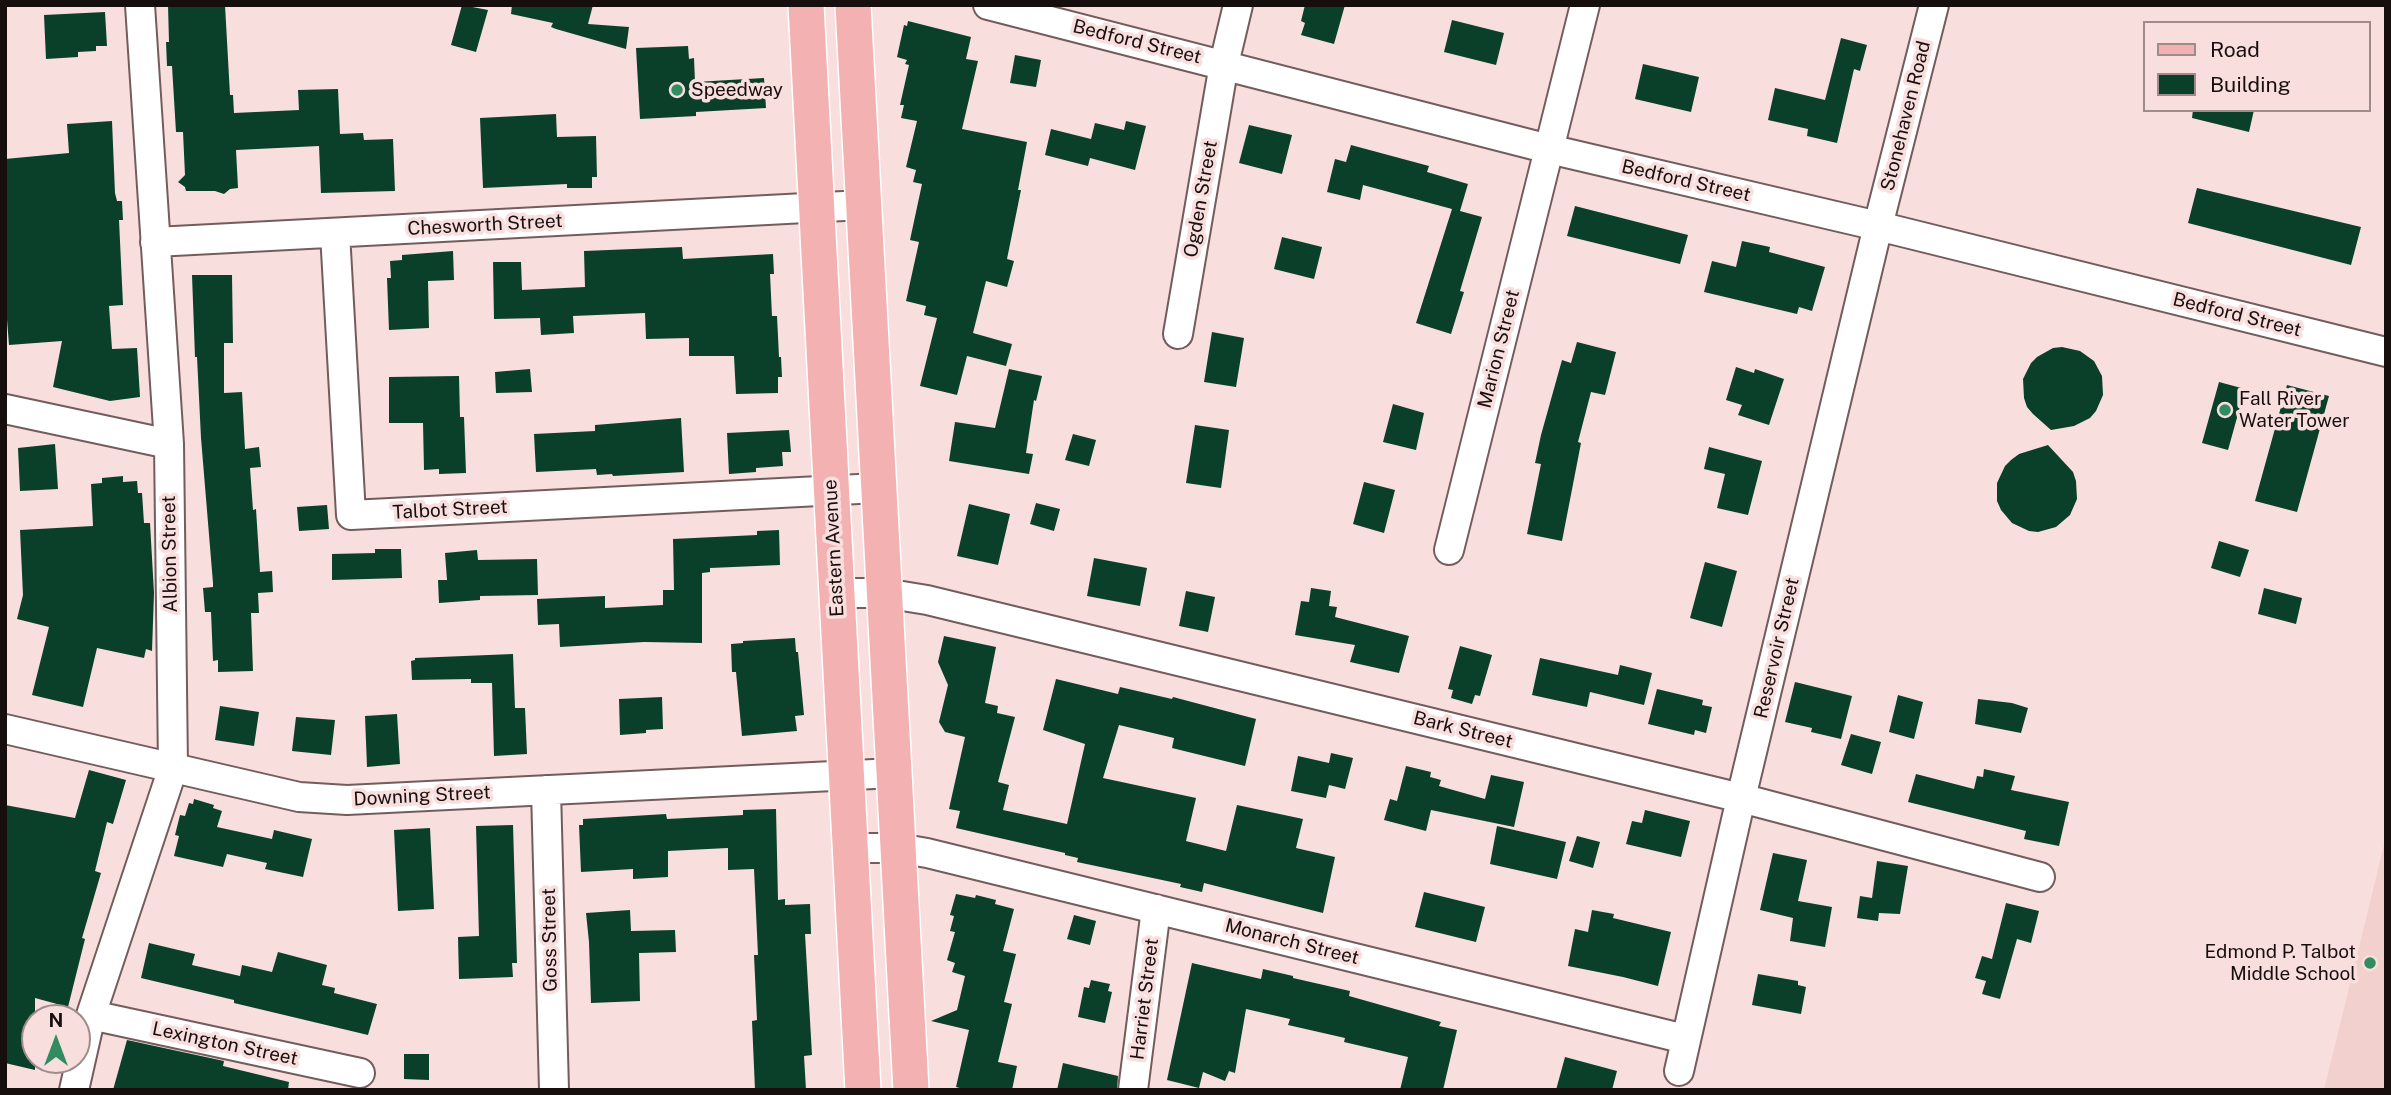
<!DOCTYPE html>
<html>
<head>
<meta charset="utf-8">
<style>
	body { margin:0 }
	#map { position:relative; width:2391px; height:1095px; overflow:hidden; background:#f8dedd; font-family:"Public Sans",sans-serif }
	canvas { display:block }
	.frame { position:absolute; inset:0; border:7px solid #170f0e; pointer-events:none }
	.legend { position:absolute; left:2143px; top:21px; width:228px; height:91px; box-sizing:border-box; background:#f8dedd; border:2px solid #9e8b8a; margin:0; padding:9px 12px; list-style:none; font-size:21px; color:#170f0e }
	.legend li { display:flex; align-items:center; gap:14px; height:35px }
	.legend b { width:35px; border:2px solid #9e8b8a }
	.north { position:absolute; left:21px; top:1004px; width:70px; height:70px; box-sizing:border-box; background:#f8dedd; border:2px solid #9e8b8a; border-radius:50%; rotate:0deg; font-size:19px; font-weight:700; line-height:28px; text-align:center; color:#170f0e }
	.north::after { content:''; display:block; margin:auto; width:24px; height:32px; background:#318c62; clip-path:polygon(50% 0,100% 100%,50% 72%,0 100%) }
</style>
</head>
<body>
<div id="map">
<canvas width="2391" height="1095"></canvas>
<div class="frame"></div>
<ul class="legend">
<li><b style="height:9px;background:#f3b1b1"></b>Road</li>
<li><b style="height:19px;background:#0a4029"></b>Building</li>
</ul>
<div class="north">N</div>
</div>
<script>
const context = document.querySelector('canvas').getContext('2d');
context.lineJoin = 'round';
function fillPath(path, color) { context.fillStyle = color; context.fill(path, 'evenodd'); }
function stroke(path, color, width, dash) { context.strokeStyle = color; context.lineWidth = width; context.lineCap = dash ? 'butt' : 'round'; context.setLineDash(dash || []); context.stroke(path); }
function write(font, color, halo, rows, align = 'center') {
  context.font = font + ' "Public Sans",sans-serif'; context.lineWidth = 7; context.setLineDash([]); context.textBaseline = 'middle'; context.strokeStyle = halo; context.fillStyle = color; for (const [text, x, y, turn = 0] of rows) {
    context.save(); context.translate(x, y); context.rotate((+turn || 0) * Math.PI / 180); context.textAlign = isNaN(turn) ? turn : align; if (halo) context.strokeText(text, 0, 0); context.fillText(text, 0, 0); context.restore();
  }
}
fillPath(new Path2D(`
	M2386,837V1090H2324Z`), '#f2d0ce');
fillPath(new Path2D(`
	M168,5H225L230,95H233L234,113L299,110L298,90L338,89L340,134L363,133L364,140L393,139L395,191L321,193L319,146L236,150L238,188L230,189L224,194L215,191H186L185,187L178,182L185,175L183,132H176L172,66H167L166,42H169Z
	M462,5L488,10L476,52L451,45Z
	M512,5H593L588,24L629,27L626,49L556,29L551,27L553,23L511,14Z
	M1305,5H1345L1334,44L1301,35L1305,23L1301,21Z
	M105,12L107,46H96V51L78,52V57L46,59L44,15Z
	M1452,20L1504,33L1496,65L1444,52Z
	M908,21L971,37L966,59L978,61L962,129L1027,142L1018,190H1021L1007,259L1014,261L1007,287L986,281L973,333L1012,344L1006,366L967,356L957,395L920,386L937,318L924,315L926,306L906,301L919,242L910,240L922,184L913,182L916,170L906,167L917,121L901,118L904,105H900L909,65L905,64L907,60L897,57L904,25L907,26Z
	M1841,38L1867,45L1860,71L1854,69L1837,143L1807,136L1808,129L1768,120L1775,88L1825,100Z
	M688,46L689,59L694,58L695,82L764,78L766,108L696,112V116L640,119L636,48Z
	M1015,55L1041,60L1036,87L1010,83Z
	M1643,64L1699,77L1691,112L1635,99Z
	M2193,110H2254L2249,132L2192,118Z
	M556,114L557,137L596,136L597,177H592V188H567V184L483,188L480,118Z
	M112,121L115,193L117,201H122L123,220H119L123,305L109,306L112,349L137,348L140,397L110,401L53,387L62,341L9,345L5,294V159L69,153L67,124Z
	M1126,121L1146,126L1135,170L1090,158L1088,166L1045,155L1051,129L1091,139L1095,123L1124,130Z
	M1249,125L1292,135L1282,174L1239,163Z
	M1351,145L1429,166L1427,172L1468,184L1460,211L1482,217L1460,291L1464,292L1451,334L1416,323L1452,209L1363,185L1360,200L1327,192L1335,159L1346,162Z
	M2197,188L2361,227L2351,265L2188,223Z
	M1575,206L1688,235L1680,264L1567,236Z
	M1282,237L1322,247L1314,279L1274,269Z
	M1742,241L1770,247L1769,252L1825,267L1812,311L1799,307L1797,314L1704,292L1712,261L1736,267Z
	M682,247L683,259L773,254L774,274H770L772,316H777L779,357H781L782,377H778V393L736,394L734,356H689V338L646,339L645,313L573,316L574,333L541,335L540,318L494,319L493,262H521L522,290L585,287L584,251Z
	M453,251L454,280L428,281L429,328L389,330L387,278H391L390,261L402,260V255Z
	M192,275H232L233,343H224V393L242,392L245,449L259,447L261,467L250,468L253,510L256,509L260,572L272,571L273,592L258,593L259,613H251L253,671L218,672V660L213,661L211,612H205L203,588L213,587V583L201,438L197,357H195Z
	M1212,332L1244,338L1236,387L1204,382Z
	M1577,342L1616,352L1605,395L1591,392L1578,442L1581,443L1562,541L1527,534L1541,464L1535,463L1541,435L1562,360L1571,363Z
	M2062,347L2080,351L2094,361L2102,376L2103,395L2096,411L2090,418L2074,426L2051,430L2033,414L2027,407L2024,398L2023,379L2031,363L2037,357L2053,348Z
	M1736,367L1754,373L1755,369L1784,379L1769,425L1738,415L1742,405L1726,400Z
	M530,369L532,392L496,393L495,372Z
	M1009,369L1042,376L1036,401L1034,400L1026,453L1033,454L1029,474L949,461L955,422L995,428Z
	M459,376L460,417H464L466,473L439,474V469L424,470L423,423H389V377Z
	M2219,382L2245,389L2228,450L2202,443Z
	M2287,385L2329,396L2297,512L2255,501Z
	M1393,404L1424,413L1416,450L1383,442Z
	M681,418L684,472L613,476L612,474L597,475L596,469L536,472L534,434L595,431V425Z
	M1195,425L1229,430L1221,488L1186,483Z
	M789,430L791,452H782L783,466L756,468V472L729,474L727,433Z
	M1073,434L1096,440L1089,466L1065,460Z
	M55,444L58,489L20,491L18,448Z
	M2048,445L2073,472L2076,481L2077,499L2070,515L2056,527L2038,532L2029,531L2012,523L2001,510L1997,501V483L2005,466L2011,460L2019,454Z
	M1709,447L1762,461L1748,515L1717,508L1725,474L1704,469Z
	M123,476V482L137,481L138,493H142L144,523H150L154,593L152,651L146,649L144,658L97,648L83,707L32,695L49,627L17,619L23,595L20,530L93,526L91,484L102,483V478Z
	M1364,482L1395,490L1384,533L1353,524Z
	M1036,503L1060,509L1054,531L1030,524Z
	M969,504L1010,514L998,565L957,556Z
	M327,505L329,529L299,531L297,507Z
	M779,530L780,565L710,568V572L702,573V643L644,642L560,647L559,624L538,625L537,599L605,596V608L663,605V590H674L673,539L757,535V531Z
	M2219,541L2249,550L2240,577L2211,568Z
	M375,549H401L402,578L332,580V554L375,553Z
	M477,550L478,560L537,559L538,595L480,596V600L439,603L438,580H447L445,553Z
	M1094,558L1147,568L1140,606L1087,596Z
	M1705,562L1737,571L1722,627L1690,618Z
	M1311,588L1331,591L1329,606L1337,607L1335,617L1409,636L1399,673L1350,662L1355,645L1295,635L1301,601L1309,602Z
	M2264,588L2302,598L2296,624L2258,614Z
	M1186,591L1215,597L1208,632L1179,626Z
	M944,636L996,647L985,703L998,706L997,713L1015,717L998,782L1009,785L1003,810L1067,824L1085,744L1043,730L1056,679L1118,694L1120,687L1172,699L1173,697L1256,719L1245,766L1172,748L1174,738L1119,725L1103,778L1196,798L1186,841L1226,851L1237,805L1303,819L1296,848L1335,857L1323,913L1204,883L1202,892L1180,887L1181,884L1077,862L1078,858L1065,855V853L956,828L960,811L949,809L965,737L945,732L939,722L948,685L938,662Z
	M795,638L796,652H798L804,715L795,716L797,731L742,736L736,672H732L731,644L743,643V641Z
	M1460,646L1492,655L1480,696L1475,695L1472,704L1451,698L1453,690L1448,689Z
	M513,654L515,708H525L527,754L494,756L492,683H471V679L412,680L411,661L415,660V658Z
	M1540,658L1618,675L1620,665L1652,673L1644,705L1590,692L1587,707L1532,695Z
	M1795,682L1852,696L1841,739L1811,732L1812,728L1785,722Z
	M1657,689L1703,700L1702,705L1712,707L1706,733L1695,730L1694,735L1648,724Z
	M1898,695L1923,702L1914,739L1889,732Z
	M662,697L663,729L646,730V733L620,735L619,699Z
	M1978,699L2012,703L2028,708L2021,733L1975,724Z
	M220,706L259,712L254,746L215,740Z
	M397,714L400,764L367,767L365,716Z
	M296,717L335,720L331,755L292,751Z
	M1851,734L1881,742L1872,774L1841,765Z
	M1331,753L1353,758L1345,789L1329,785L1326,798L1291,791L1298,756L1329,763Z
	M1406,766L1431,772L1430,777L1441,780L1439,786L1485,799L1491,775L1524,782L1514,827L1431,810L1426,831L1384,820L1390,799L1397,801Z
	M1984,769L2015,776L2011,790L2069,802L2059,846L2024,839L2026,831L1908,802L1916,774L1974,789L1977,776L1983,777Z
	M89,770L126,780L113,824L107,822L95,871L101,873L82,938L85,939L68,1007L35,998V1070L5,1063V805L75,818Z
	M194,799L214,805L213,808L222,811L217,827L272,839L274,830L312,839L303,877L265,869L267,863L227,854L223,867L174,856L179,836L175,835L180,815L185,816L189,803L193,804Z
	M776,809L778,900L785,899V905L810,904L811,934H805L812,1055L804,1056L806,1090H755L752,1021L757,1020L754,955H758L754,869L728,870V848L668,851V877L633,879V869L581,872L579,825H583V819L666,814L667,819L743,815V810Z
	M1645,810L1690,821L1681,857L1626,844L1632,821L1642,823Z
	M513,825L517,963H512L513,977L459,979L458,937L479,936L476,826Z
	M1497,826L1566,842L1557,879L1490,864Z
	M430,828L434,909L398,911L394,830Z
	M1577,836L1600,842L1593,868L1569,861Z
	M1773,853L1807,860L1798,901L1832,907L1825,947L1790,941L1793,918L1760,910Z
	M1877,861L1908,866L1900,914L1879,913L1878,921L1857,918L1860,896L1872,898Z
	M1424,892L1485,907L1476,942L1415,927Z
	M956,894L975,898L976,895L996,900L995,904L1014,909L1003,951L1016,954L1004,1002L1012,1004L998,1062L1017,1066L1012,1090H967L956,1087L969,1030L931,1021L957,1010L965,976L952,972L955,963L947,960L955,932L950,931L954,916L950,915Z
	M2006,903L2039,911L2031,943L2017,939L2000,999L1982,994L1986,981L1975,978L1982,956L1992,959Z
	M630,910L631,931L675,930L676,952L639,953L640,1001L591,1003L589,942L586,913Z
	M1592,910L1614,914L1613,918L1671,932L1658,986L1623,977L1568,966L1575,929L1588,932Z
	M1074,915L1096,921L1090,945L1067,939Z
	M149,943L195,954L192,965L240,976L242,965L272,972L278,952L327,965L322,985L335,988L334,993L377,1004L368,1035L234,1003V1000L141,978Z
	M1192,963L1261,979L1263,969L1293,976V978L1350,991L1349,996L1441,1022L1439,1026L1457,1030L1443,1090H1400L1408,1057L1344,1042L1345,1038L1288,1025L1290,1019L1246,1009L1235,1073L1229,1071L1225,1081L1203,1072L1199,1088L1167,1080Z
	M1758,974L1798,981V985L1806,987L1801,1014L1752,1005Z
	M1091,980L1110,984L1108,991L1112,992L1105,1023L1078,1017L1084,987L1089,988Z
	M127,1040L224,1061L223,1066L289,1082L288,1090H113Z
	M404,1054H429V1080L404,1079Z
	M1565,1057L1617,1071L1612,1090H1556Z
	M1063,1063L1118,1076L1117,1090H1057Z`), '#0a4029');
const minor = new Path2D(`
	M988,5L1549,149L1878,226L2386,352
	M335,233L351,515L878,488
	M155,242L863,205
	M1178,334L1224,64L1238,5
	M5,409L169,444
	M1449,550L1585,5
	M836,593H884L927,600L1741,798L2040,877
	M5,729L299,797L347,800L894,773
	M546,790L554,1090
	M850,848H898L927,853L1685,1039
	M91,1015L360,1073
	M1679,1071L1741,798L1878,226L1934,5
	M74,1090L91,1015L173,768L169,444L140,5
	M1133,1090L1156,909`);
const major = new Path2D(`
	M806,5L863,1090
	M853,5L911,1090`);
stroke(minor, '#735d5c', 32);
stroke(major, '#fff', 38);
stroke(minor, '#fff', 28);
stroke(major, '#f3b1b1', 35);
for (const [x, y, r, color] of [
	[677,90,7,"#318c62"],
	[2225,410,7,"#318c62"],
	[2370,963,7,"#318c62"]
]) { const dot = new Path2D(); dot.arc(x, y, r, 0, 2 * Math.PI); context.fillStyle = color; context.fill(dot); stroke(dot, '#f8dedd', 2.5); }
write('19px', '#170f0e', '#f8dedd', [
	["Bedford Street",1137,42,14],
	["Stonehaven Road",1906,116,-76],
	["Bedford Street",1686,181,13],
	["Ogden Street",1201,199,-80],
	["Chesworth Street",485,225,-3],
	["Bedford Street",2237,315,14],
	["Marion Street",1499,349,-76],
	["Talbot Street",450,510,-3],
	["Eastern Avenue",834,548,-93],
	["Albion Street",170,554,-91],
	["Reservoir Street",1777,648,-77],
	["Bark Street",1463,730,14],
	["Downing Street",422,796,-3],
	["Goss Street",550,940,-91],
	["Monarch Street",1292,942,14],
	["Harriet Street",1145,999,-83],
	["Lexington Street",225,1044,12]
]);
write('19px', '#170f0e', '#f8dedd', [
	["Speedway",691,90],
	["Fall River",2239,399],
	["Water Tower",2239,421],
	["Edmond P. Talbot",2356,952,"right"],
	["Middle School",2356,974,"right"]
], 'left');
</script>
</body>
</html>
